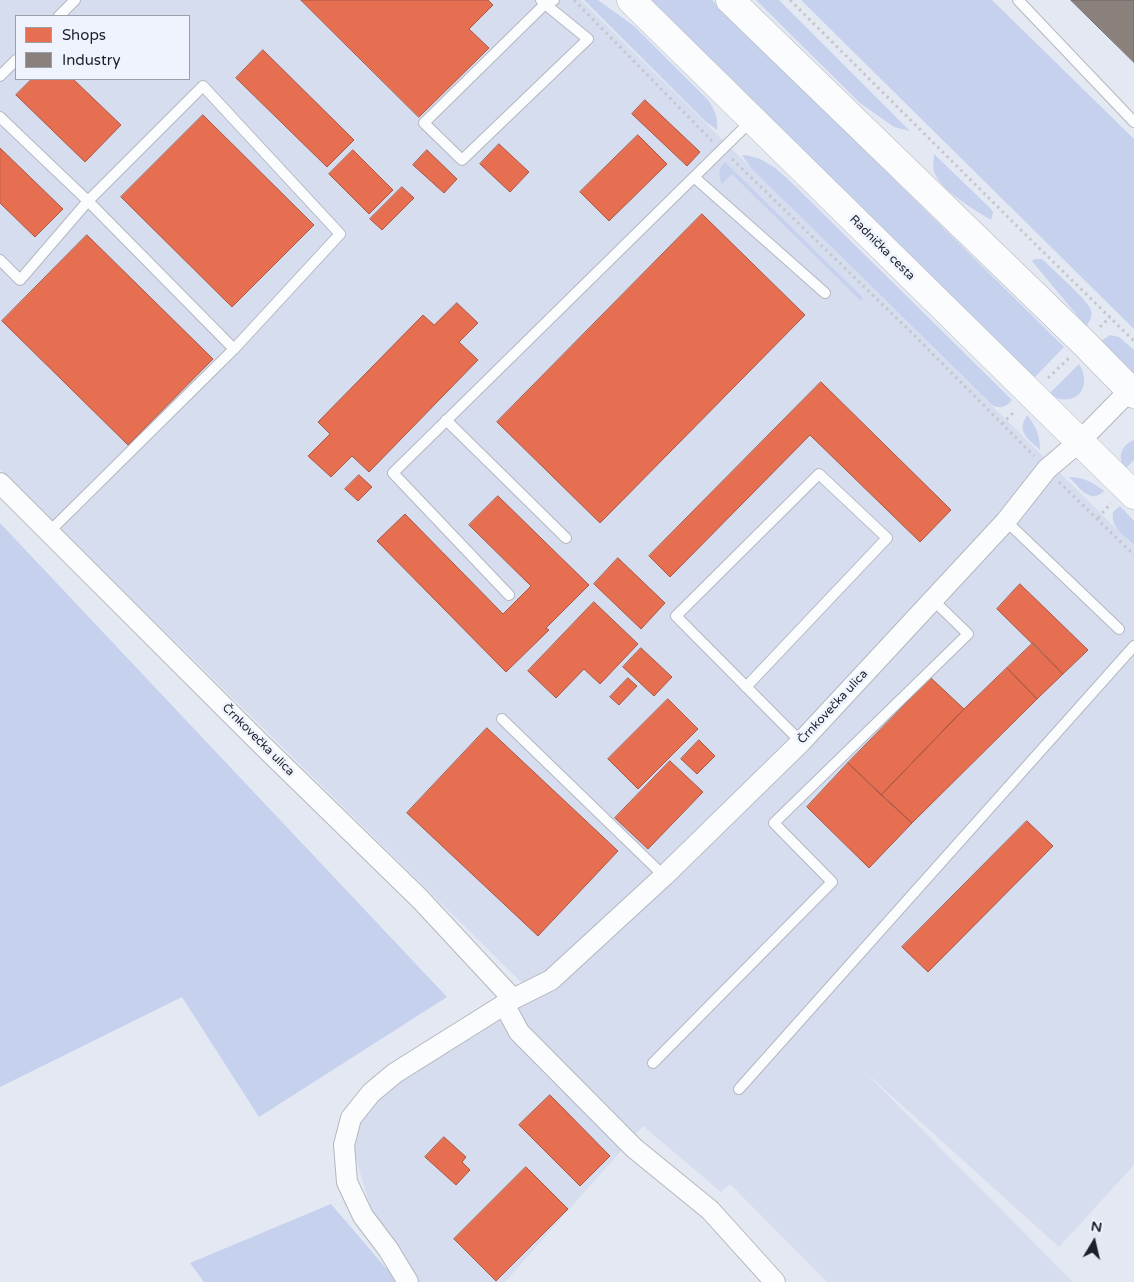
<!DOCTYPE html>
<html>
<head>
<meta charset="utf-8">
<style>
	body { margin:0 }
	#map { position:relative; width:1134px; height:1282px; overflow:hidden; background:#e4e8f2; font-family:"Varela Round",sans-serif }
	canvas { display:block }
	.legend { position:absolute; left:15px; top:15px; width:175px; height:65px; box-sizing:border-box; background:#eef3fe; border:1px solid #9a9fa8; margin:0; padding:6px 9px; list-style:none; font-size:15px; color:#1d2026 }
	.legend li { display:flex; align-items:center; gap:10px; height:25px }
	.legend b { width:25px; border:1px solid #9a9fa8 }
	.north { position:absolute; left:1069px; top:1217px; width:50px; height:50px; -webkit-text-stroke:4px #eef3fe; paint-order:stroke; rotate:9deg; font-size:14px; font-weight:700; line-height:20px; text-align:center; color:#1d2026 }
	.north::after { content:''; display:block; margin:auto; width:18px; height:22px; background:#1d2026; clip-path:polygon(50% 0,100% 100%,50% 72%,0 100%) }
</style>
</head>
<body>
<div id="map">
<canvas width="1134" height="1282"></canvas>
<ul class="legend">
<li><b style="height:14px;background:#e76f51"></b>Shops</li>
<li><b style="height:14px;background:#8a817c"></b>Industry</li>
</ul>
<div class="north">N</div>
</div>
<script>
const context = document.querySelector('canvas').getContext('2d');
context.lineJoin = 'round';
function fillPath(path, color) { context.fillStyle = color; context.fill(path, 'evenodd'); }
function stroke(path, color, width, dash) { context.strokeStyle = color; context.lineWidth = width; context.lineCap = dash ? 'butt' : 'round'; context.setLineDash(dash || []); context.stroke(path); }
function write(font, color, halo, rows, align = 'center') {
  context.font = font + ' "Varela Round",sans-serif'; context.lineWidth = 5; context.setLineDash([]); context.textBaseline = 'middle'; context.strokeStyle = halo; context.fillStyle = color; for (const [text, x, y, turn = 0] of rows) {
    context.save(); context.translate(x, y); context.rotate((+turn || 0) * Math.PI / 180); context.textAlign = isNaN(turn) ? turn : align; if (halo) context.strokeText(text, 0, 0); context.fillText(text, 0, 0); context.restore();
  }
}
fillPath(new Path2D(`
	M0,0H581L1134,546V1165L1059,1247L863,1070L1073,1282H827L730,1184L721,1192L643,1126L505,1282H415L371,1209L353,1149L362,1115L385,1087L524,985L0,469ZM16,16H189V79H16Z`), '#d6ddef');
fillPath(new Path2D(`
	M584,0H598L634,26L708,100C715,110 718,118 717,130L706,122Z
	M649,0H712L1064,347L1033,379Z
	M756,0H779L910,131L894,127L860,103Z
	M801,0H992L1134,139V329Z
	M934,154L990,208L993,212L991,220C975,210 943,192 935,174C932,168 934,161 934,154Z
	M742,155C763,156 777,169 792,183L1012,400C1006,407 1001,409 992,405L751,168Z
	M725,162L863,298L861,301L732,174L722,184C718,175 718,169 725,162Z
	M1035,259H1042C1051,268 1086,299 1090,308C1093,315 1091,321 1086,326L1032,261Z
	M1110,335L1119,337L1134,350V374L1101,341Z
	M1079,364C1094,388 1074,410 1049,394Z
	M1027,415C1036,426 1040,436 1040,450C1028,438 1016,433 1027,415Z
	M1134,440V460L1125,469C1117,458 1121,445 1134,440Z
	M1069,477C1084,477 1092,482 1104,491C1090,505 1079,487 1069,477Z
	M1120,506L1134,521V545C1124,535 1110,527 1113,512Z
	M0,523L447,997L259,1117L182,997L0,1087Z
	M331,1204L391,1274L395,1282H204L190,1263Z`), '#c5d1ed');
const shops = new Path2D(`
	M301,0H488L493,5L469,29L489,48L419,117Z
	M263,50L354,140L327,167L236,78Z
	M32,79H73L121,125L85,162L16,95Z
	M645,100L700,152L687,166L632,114Z
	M203,115L314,225L232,307L121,197Z
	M638,135L667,164L609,221L580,192Z
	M499,144L529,172L510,192L480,164Z
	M0,148L63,209L35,237L0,203Z
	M353,150L393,190L369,214L329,174Z
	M427,150L457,179L444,193L413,165Z
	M402,187L414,198L382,230L370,219Z
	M702,214L805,315L600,523L497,422Z
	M87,235L213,359L128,445L2,321Z
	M457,303L478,323L459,342L478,360L369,472L352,456L331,477L308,456L330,434L318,422L423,315L434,325Z
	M821,382L951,510L920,542L810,435L670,577L649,556Z
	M359,475L372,487L358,501L345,489Z
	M498,496L589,585L546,628L549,630L506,672L377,541L405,514L503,614L531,586L469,525Z
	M618,558L665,603L641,629L594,584Z
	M1020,584L1088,650L1063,674L997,609Z
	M594,602L638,644L600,684L584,669L556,698L528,671Z
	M1033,643L1063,674L1037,699L1007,668Z
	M641,648L672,677L654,696L623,667Z
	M1007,668L1037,699L912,823L881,795L964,709Z
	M628,678L637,686L619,705L610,697Z
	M931,678L964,709L881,795L848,763Z
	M668,699L698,729L638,789L608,759Z
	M487,728L618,851L538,936L407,813Z
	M699,740L715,756L697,774L681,759Z
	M670,761L703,792L648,849L615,818Z
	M848,763L912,823L869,868L807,807Z
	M1027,821L1053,846L928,972L902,947Z
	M550,1095L610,1156L580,1186L519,1125Z
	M444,1137L466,1157L462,1162L470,1170L456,1185L425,1157Z
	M526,1167L568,1209L496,1281L454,1239Z`);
fillPath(shops, '#e76f51');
stroke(shops, '#aa5744', 1);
const industry = new Path2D(`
	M1071,0H1134V62Z`);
fillPath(industry, '#8a817c');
stroke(industry, '#696462', 1);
const service = new Path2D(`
	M541,0L545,4L588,39L462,160L424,123L545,4L554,0
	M1018,0L1134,122
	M59,16L75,0
	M0,76L16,60
	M0,117L88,201L203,86L340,234L234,349
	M694,177L825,293
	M0,260L20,280L88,201L234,349L49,532
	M446,420L566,538
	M1006,521L1119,629
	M509,595L393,473L752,120
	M746,687L887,538L819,474L676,616L801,742
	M502,719L664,876
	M653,1063L832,882L774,823L968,634L933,600
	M739,1089L1134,646`);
const minor = new Path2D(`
	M0,483L259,742L420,899L513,999
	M504,1004L519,1032L634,1148L710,1210L775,1282
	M408,1282L388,1249L363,1216L347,1182L344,1145L351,1118L371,1093L395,1073L513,999L551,980L664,876L801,742L1006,521L1047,469L1080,441L1130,390`);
const secondary = new Path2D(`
	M631,0L1134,495
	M730,0L1084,343L1134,394`);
stroke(service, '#b4b7be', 12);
stroke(minor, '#b4b7be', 22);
stroke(secondary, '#b4b7be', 29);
stroke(new Path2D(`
	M574,0L712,141
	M790,0L1027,236L1134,341
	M732,159L915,336L1034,456
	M1100,327L1110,317
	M1048,378L1069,358
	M1002,424L1015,411
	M1059,482L1134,555
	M1098,518L1111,503`), '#c6c7cc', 3, [2.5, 4]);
stroke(service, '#fbfcfd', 10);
stroke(minor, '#fbfcfd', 20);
stroke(secondary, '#fbfcfd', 28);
write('12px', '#1d2026', '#eef3fe', [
	["Radnička cesta",882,248,45],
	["Črnkovečka ulica",833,707,-47],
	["Črnkovečka ulica",258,740,45]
]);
</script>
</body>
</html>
